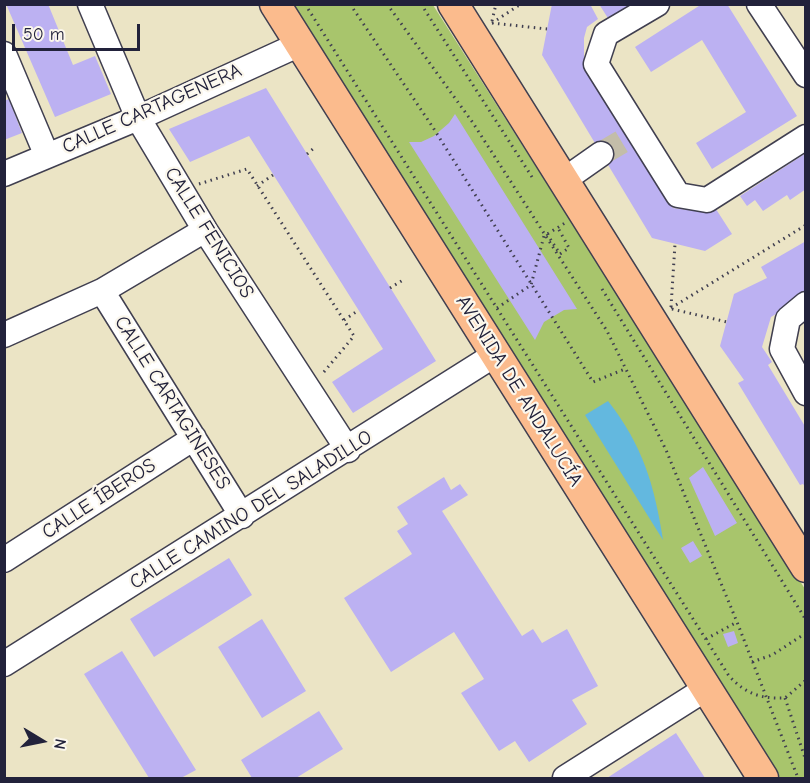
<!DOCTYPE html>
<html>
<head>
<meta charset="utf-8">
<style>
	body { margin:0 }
	#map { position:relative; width:810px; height:783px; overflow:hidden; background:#ebe4c5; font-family:"Comic Neue",sans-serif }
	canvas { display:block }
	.frame { position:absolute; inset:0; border:6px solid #22223b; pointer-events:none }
	.north { position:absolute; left:12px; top:711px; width:60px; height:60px; -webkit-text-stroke:4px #fbf7ec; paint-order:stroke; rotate:100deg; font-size:16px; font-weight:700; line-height:24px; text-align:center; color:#22223b }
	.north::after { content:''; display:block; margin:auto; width:21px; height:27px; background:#22223b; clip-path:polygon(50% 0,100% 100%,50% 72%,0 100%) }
	.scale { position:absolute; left:12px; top:24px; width:128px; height:27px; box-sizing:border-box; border:3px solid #22223b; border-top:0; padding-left:8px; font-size:18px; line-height:21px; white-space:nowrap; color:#22223b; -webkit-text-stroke:4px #fbf7ec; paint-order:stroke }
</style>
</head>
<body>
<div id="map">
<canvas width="810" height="783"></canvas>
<div class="frame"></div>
<div class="north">N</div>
<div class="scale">50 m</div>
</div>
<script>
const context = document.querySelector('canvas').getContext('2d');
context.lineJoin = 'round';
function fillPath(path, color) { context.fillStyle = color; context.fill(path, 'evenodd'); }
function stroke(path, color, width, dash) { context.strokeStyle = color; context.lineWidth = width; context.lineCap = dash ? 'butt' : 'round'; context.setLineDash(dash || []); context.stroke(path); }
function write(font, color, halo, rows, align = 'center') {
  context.font = font + ' "Comic Neue",sans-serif'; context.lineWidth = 4.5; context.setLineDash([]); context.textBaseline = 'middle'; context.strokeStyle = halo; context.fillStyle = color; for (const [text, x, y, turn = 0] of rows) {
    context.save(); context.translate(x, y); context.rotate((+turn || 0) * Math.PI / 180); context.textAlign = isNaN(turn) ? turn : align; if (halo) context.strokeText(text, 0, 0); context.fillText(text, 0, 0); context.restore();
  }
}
fillPath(new Path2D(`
	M288,5H433L805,589V778H780Z`), '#a8c56c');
fillPath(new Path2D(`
	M608,401C643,446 654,484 663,540L585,415Z`), '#63b8df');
fillPath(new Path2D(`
	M6,4H48L73,65L95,56L111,94L55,117Z
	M552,4H590L598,19L587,27L584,38V65L673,208L704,212L714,206L732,234L705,251L652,238L542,55Z
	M599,4H639L611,23Z
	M702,4H727L797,116L712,169L696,143L746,112L702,40L651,72L635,47Z
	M266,88L436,361L353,413L332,382L383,349L249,136L190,162L169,129Z
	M9,99L22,133L4,140V101Z
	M455,114L577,309L564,310L544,322L535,340L409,142H421L434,136L449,123Z
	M806,153V189L790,200L787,195L763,211L755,200L747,206L740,196Z
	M806,241V296L771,317L762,347L772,362L768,365L806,428V488L803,484L800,485L738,383L744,380L720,346L734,294L767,278L761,267Z
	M703,467L737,523L715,536L689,478Z
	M444,477L451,490L460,484L468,495L442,511L522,636L533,629L542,643L567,629L598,686L572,700L587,724L529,762L515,741L499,751L461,693L484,679L454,632L391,672L344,598L412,554L397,531L408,524L397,507Z
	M693,541L702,556L690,563L681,548Z
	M229,558L252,595L154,657L130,619Z
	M262,619L306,691L262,718L218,647Z
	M734,631L738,643L728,647L723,634Z
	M122,651L196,770L181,778H149L84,674Z
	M319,711L343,749L296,778H252L241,760Z
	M676,733L705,778H607Z`), '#bcb1f2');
stroke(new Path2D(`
	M601,154L628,138`), '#c3bda9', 24, [24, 12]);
const minor = new Path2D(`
	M90,4L138,118L205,230L348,450
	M657,4L606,34L596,64L678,195L707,200L806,137
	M759,4L806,75
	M4,54L47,156
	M4,174L138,118L300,44
	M564,180L601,154
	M102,291L242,516
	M806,304L788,319L782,349L806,393
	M4,335L102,291L205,230
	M4,560L194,438
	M4,664L496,354
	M565,778L707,688`);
const major = new Path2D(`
	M275,4L763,778
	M453,4L806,567`);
stroke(minor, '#403f50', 27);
stroke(major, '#403f50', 33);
stroke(new Path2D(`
	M305,4L729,676C746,694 761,699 785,698L806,680
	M350,4L432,126L593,382L625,369
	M387,4L473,123L607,331L666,450L737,622L798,778
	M421,4L532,177
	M492,21L496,4
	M492,23L547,29
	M492,23L521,4
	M307,154L314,148
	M199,184L247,169L354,336L323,373
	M257,186L273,175
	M547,234L560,254L569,248L558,228
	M390,288L403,280
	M602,289L806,620
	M671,307L675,244
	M497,308L531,285L544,236L565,223
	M671,308L806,225
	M672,309L727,322
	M344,320L359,310
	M706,639L737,622
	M752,662L772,655L806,633
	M785,698L806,761`), '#403f50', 3, [1.5, 4.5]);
stroke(minor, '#fff', 24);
stroke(major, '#fbbb8d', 30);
write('20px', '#22223b', '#fbf7ec', [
	["CALLE CARTAGENERA",152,109,-24],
	["CALLE FENICIOS",209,233,58],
	["AVENIDA DE ANDALUCÍA",519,391,58],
	["CALLE CARTAGINESES",172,403,58],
	["CALLE ÍBEROS",99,499,-33],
	["CALLE CAMINO DEL SALADILLO",251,510,-32]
]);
</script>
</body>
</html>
